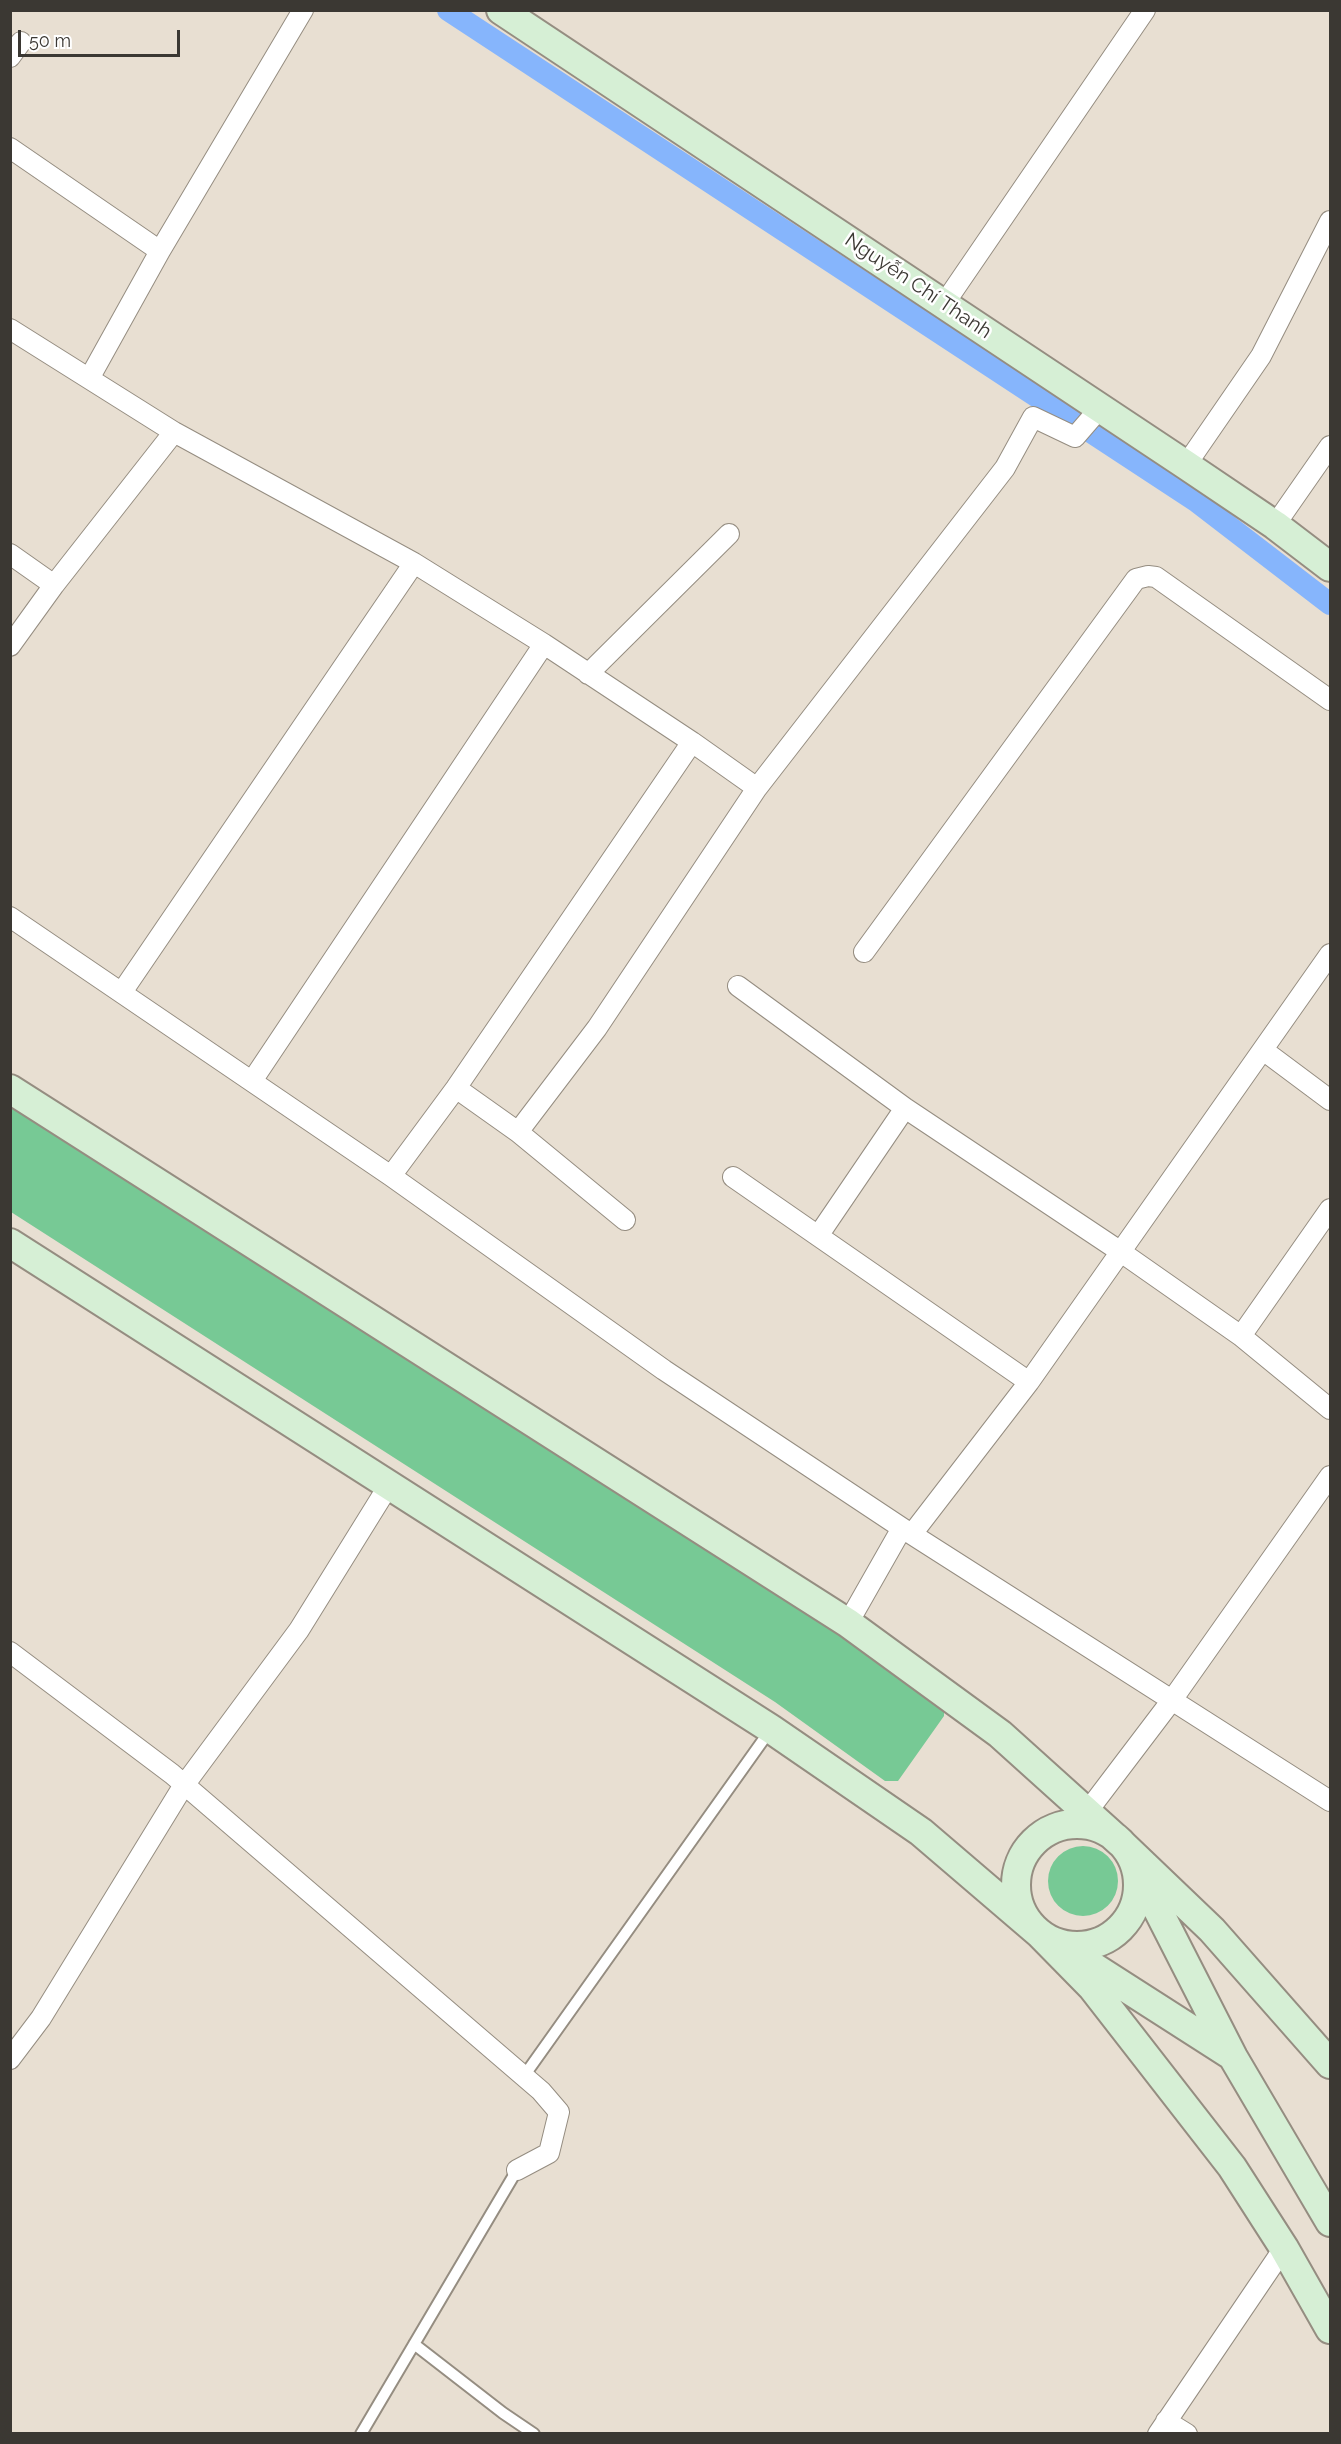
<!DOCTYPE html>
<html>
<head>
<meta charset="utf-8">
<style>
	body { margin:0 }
	#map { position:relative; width:1341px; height:2444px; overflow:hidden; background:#e8dfd2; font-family:Raleway,sans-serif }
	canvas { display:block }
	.frame { position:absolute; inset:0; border:12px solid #3b3833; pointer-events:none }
	.scale { position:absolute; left:18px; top:30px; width:162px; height:27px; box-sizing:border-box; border:3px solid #3b3833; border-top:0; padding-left:8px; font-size:18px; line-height:21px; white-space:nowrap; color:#3b3833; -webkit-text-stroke:4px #fff; paint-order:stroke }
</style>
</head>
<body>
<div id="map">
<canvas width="1341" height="2444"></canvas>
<div class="frame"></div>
<div class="scale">50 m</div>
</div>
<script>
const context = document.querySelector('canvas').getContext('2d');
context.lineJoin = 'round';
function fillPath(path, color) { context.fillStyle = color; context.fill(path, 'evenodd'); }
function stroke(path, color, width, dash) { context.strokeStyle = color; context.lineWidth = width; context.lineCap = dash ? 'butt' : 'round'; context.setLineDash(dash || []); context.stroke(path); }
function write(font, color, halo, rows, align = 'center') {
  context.font = font + ' Raleway,sans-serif'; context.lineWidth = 5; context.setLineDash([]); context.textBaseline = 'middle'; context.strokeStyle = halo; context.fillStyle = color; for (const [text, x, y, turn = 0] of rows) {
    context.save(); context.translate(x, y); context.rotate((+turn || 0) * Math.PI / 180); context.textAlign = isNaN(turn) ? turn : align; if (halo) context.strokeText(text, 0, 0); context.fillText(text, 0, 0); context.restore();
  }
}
fillPath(new Path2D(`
	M10,1098L833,1623L944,1706V1716L898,1781H885L775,1702L11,1212Z
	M1048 1881a35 35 0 1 1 70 0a35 35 0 1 1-70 0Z`), '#77c995');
stroke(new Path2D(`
	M448,10L1196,501L1330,604`), '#86b5fc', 22);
const lane = new Path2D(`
	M524,2076L771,1729
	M414,2344L503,2413L534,2434
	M361,2434L517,2170`);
const street = new Path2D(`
	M10,57L21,42
	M10,148L160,251
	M944,304L1145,10
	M10,329L174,432L414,563L544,644L692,742L757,788
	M90,377L160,251L303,10
	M1186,465L1261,356L1330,221
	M1275,525L1330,446
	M10,554L54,585
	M10,646L54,585L174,432
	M588,674L729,534
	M10,917L391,1176L664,1370L902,1528L1330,1801
	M864,952L1136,579L1148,576L1156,577L1330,700
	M738,986L905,1108L1121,1252L1241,1336L1330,1409
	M122,992L414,563
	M1263,1050L1330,1100
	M252,1081L544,644
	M456,1088L518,1132L625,1220
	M518,1132L597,1028L757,788L1005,468L1033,417L1075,437L1100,408
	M391,1176L456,1088L692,742
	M733,1177L1029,1382
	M818,1236L905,1108
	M1241,1336L1330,1209
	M912,1534L1029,1382L1330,954
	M848,1623L902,1528
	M10,1652L172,1774L541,2091L559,2112L549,2153L517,2170
	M1087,1812L1172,1700L1330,1476
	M10,2059L41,2018L182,1788L299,1630L389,1485
	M1166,2421L1187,2434
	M1158,2434L1284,2248`);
const secondary = new Path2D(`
	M501,10L1186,465L1275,525L1330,567
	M10,1089L848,1623L1000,1734L1121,1843L1212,1930L1330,2064
	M10,1243L771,1729L921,1832L1039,1933L1092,1987L1232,2167L1284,2248L1330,2329
	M1016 1885a61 61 0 1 1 122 0a61 61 0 1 1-122 0Z
	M1137,1869L1233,2057L1330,2222
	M1078,1957L1231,2055`);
stroke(lane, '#958d81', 14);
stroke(street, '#958d81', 22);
stroke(secondary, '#958d81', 32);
stroke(lane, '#fff', 10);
stroke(street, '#fff', 20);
stroke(secondary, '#d6efd5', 28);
write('20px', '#3b3833', '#fff', [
	["Nguyễn Chí Thanh",918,286,34]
]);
</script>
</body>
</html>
